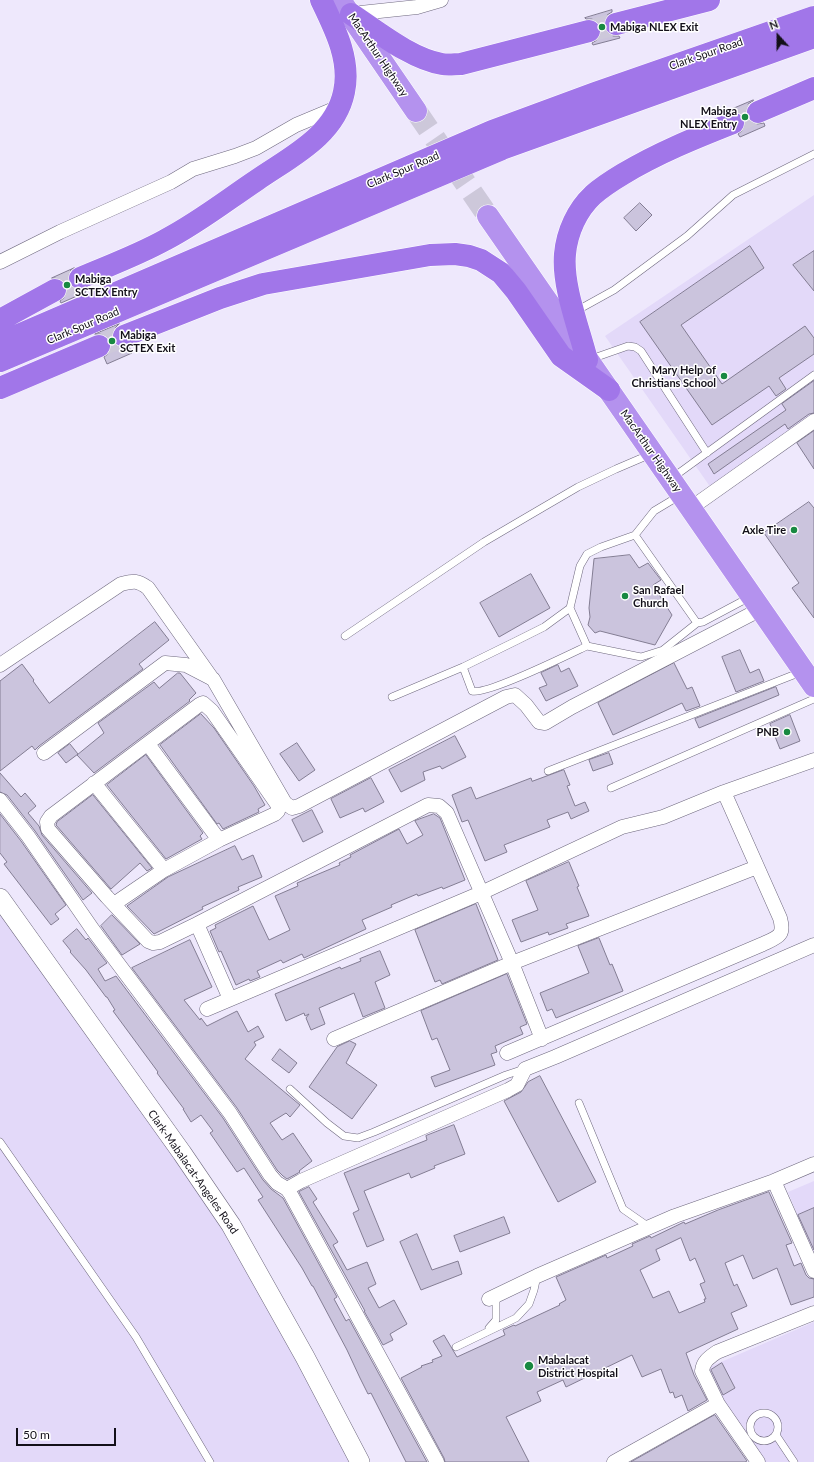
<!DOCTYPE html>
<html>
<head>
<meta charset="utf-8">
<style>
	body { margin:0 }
	#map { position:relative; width:814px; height:1462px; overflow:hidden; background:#eee8fc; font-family:Lato,sans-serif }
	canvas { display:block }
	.north { position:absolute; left:758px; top:16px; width:40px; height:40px; -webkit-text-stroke:3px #fff; paint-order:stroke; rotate:339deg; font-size:11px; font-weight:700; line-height:16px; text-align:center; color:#131019 }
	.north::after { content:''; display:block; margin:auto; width:14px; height:18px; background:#131019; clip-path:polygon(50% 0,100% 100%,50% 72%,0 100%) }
	.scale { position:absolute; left:16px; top:1428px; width:100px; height:18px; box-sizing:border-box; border:2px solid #131019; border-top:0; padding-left:5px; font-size:12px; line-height:14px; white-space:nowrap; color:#131019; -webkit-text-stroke:3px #fff; paint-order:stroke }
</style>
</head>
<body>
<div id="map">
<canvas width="814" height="1462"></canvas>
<div class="north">N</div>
<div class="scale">50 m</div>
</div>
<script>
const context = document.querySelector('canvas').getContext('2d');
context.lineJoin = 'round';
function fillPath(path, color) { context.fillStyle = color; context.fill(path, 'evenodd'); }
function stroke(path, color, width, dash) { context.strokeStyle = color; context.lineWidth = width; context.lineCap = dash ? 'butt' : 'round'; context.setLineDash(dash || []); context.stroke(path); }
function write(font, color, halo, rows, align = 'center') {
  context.font = font + ' Lato,sans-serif'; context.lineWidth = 3; context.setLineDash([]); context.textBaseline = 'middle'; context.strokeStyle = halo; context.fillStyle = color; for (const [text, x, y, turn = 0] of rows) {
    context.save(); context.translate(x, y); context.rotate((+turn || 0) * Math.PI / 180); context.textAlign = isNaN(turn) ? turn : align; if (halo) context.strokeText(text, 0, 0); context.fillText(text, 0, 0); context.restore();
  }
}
fillPath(new Path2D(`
	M814,195V417L711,488L605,336Z
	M0,915L96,1045L217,1219L259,1286L352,1462H0Z
	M814,1181V1256L788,1192Z
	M814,1322V1462H764L708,1379L707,1368Z`), '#e3d9f9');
const building = new Path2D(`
	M612,10V12L607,15L604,20V27L607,33L613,36H619L620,38L593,45L592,43L597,40L601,35V28L598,22L592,19H586L585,18Z
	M753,101L748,104L746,110L747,117L751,122L757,124L764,123L765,126L740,137L738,134L743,130L745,125L744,118L741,113L735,111H727L753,100Z
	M640,203L652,215L636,231L624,218Z
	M750,246L764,268L681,325L722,384L805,326L814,338V354L779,378L786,389L776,396L769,386L712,425L640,322Z
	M814,251V291L793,265Z
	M74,268L70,271L68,276L69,283L73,288L79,290L85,289L86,292L61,303L60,301L65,297L67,291L66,284L61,279L56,278H52Z
	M119,324L114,329L112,334L113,341L117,346L122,348L129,347L132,353L107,364L104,357L109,353L111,348V342L106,336L101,334H95Z
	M814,381V413L809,414L788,429L785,424L714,474L708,464L786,410L782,404Z
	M814,431V469L797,443Z
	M809,502L814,508V618L792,588L799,583L764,533Z
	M630,555L639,568L648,563L661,580L653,585L672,615L655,645L600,631L595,633L588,625L590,617L589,608L594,559Z
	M531,574L550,608L499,637L480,603Z
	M155,622L169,640L139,664L143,669L39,746L35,750L32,746L0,771V681L22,664L34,680L33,681L49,703Z
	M740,650L750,673L759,669L764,681L736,692L722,657Z
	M674,663L687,689L692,687L700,706L686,711L682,703L613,735L598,703Z
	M558,665L561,672L569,668L578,686L546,701L539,688L547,685L541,673Z
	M178,673H180L196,693L189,700L190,701L94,773L77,755L104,733L98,723L154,682L159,688Z
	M776,687L779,695L699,728L695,719Z
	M201,714L214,728L254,786L265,805L258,809L259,812L223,829L219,823L217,824L160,745Z
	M790,715L800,741L780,749L770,724Z
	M455,736L466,757L442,769L440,766L423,772L425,780L401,792L389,770Z
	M297,743L315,770L299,781L280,754Z
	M70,744L78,754L66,763L58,753Z
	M609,753L613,764L593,771L589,760Z
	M146,755L203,833L200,836L202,839L166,859L107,785Z
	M564,770L570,785L567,786L575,806L585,802L589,811L571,819L568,812L547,820L550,827L504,845L507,852L485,861L468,820L462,822L452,795L471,787L476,799L531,778L532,781Z
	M0,773L21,797L25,793L36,806L28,813L39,826L42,835L92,893L83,900L35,831L7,795L0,792Z
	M371,778L384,802L365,812L363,808L340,818L331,799Z
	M93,795L152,868L147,871L140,863L111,889L56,825L57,822Z
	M312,810L323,832L303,842L292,820Z
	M0,814L21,841L66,905L55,914L59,919L51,925L4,864L7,862L0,853Z
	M434,814L440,818L465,880L443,889L442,887L418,896L417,894L391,905L392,907L362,920L366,929L304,958L302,954L283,963L281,960L257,971L260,977L250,981L249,979L236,985L221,951L219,952L210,931L216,928L215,925L253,906L269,940L290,930L275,896L298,886L297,883L340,865L339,863L351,857L350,855L399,829L407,844L423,835L415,821Z
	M235,846L242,860L253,855L262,877L238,887L239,890L202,907L203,909L154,934L127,906L168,877Z
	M569,862L579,886L577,887L589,916L566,924L568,928L549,935L548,932L521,942L512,920L538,910L526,881Z
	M476,904L498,960L442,984L440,980L435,982L415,930Z
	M112,915L140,944L122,955L101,926Z
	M77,929L86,940L88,938L107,963L98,969L105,981L116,976L223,1118L263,1180L271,1189L283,1198L337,1297L334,1299L346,1321L349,1319L427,1462H406L371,1393L368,1394L360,1378L347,1350L313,1286H312L302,1268L258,1200L263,1197L244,1168L237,1172L210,1133L213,1131L201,1115L191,1122L183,1109H184L157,1073L158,1072L113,1011L115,1010L107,997H106L86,970L70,952L71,951L63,941Z
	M599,938L610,965L612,964L623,991L556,1018L552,1009L547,1011L540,993L589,973L578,946Z
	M190,940L212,987L184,1000L200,1020L201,1018L207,1026L237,1011L248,1032L258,1026L264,1037L254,1042L256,1045L245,1059L300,1105L290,1117L286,1113L270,1123L282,1140L293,1133L312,1161L299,1171L300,1172L287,1179L283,1176L277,1170L237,1108L132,968Z
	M380,951L390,975L375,982L385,1008L363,1017L354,993L319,1008L325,1024L311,1030L306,1018L309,1014L305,1016L304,1013L286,1021L275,994L340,967L341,969L361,961L360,959Z
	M507,974L527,1024L520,1027L523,1034L495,1046L497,1052L491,1054L495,1065L435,1087L431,1077L450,1070L437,1038L432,1040L421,1011Z
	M350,1041L356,1044L346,1063L377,1085L352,1119L309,1087L337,1047Z
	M280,1049L297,1063L289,1073L272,1060Z
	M540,1076L596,1182L558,1202L504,1101L521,1092L528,1082Z
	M454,1125L465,1154L434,1166L435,1168L411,1178L409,1173L364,1191L384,1240L367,1247L353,1213L359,1210L344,1173L427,1140L426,1136Z
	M309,1187L317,1199L313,1202L338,1242L333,1245L347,1270L367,1262L376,1284L368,1288L379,1308L394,1300L407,1324L390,1334L393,1340L383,1345L364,1311H365L299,1192Z
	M769,1192L792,1243L786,1245L794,1266L801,1263L806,1275L809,1278L814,1279V1297L791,1305L777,1268L753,1279L743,1255L725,1263L734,1286L737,1284L747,1306L731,1313L738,1329L686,1353L694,1375L707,1400L688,1411L682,1395L675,1398L673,1392L670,1393L661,1369L642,1377L632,1355L566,1387L563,1380L537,1392L541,1401L506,1417L529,1462H445L444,1458L401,1378L422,1367L421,1366L433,1362L432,1360L442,1356L433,1341L444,1335L457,1357L505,1335L503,1330L514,1325L515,1326L560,1305L559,1304L566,1300L556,1277L606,1255L607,1258L633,1246L632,1244L650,1236L651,1238L684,1222L685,1224L718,1210ZM681,1238L690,1261L695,1258L705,1282L700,1284L706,1299H704L705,1302L679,1313L669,1291L653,1298L640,1270L660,1260L656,1250Z
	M814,1208V1250L798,1215Z
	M504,1217L510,1233L460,1252L454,1236Z
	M417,1234L432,1270L458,1261L462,1274L421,1290L400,1242Z
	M722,1363L735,1388L723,1395L711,1370Z
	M715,1415L747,1461L745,1462H631Z`);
fillPath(building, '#cbc4dd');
stroke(building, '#837d93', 1);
stroke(new Path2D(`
	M416,111L488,216`), '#cdc8da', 22, [22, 11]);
stroke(new Path2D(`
	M589,31L616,24
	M733,123L758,112
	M55,290L80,278
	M99,346L124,336`), '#cdc8da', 22, [22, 11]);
const service = new Path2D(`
	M576,311L614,290L687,236L733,195L814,154
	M591,359L628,346L635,347L641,351L707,453
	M672,478L814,375
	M679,496L654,511L635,535L601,547L587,554L580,566L570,608L587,646L641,657L663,650L697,623L703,622L750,597
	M635,535L697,623
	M345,636L484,542L542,508L578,487L616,469L651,454
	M463,667L472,691C485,696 570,654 587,646
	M392,697L463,667L516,641L544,627L570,608
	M548,771L801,672
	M611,788L814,699
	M290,1089L327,1123L344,1136L358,1138L374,1132L506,1075L524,1069
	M579,1103L623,1209L649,1227
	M0,1142L136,1337L210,1462
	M489,1328L496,1320V1295
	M456,1347L516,1318L529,1304L534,1290L537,1276
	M750 1427a14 14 0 1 1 28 0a14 14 0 1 1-28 0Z
	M776,1435L794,1462`);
const minor = new Path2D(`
	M351,14L417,7L441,0
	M0,262L60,232L171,182L193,169L235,156L256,148L296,125L339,107
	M691,508L814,421
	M0,665L121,584C134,581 137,580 148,588L211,677
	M148,744L219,840
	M44,753L165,663L186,665L213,679L285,803L292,808L299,806L506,697L515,695L526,705L539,722L545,723L572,707L761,609
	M94,783L164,870
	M0,800L28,836L93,930L230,1113L270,1175L277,1183L287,1189
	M114,904L164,870L219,840L275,814L278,811L279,807L212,711L203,703L199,705L51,816L47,822L48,829L107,897L148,941L153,943L160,942L197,924L428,805L439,806L447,813L512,963L542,1039
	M197,924L230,999
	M207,1009L481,893L622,827L663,817L724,792L814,760
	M334,1039L512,963L757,867
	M507,1053L763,944C778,937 785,936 780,918L724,792
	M774,1181L814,1271
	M489,1299L537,1276L675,1216L774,1181L814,1164
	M437,1462L290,1193L287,1189L301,1181L508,1090L517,1085L525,1069L555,1057L814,945
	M614,1462L718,1404
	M758,1462L718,1404L702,1371C703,1361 710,1357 717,1352L814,1313`);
const secondary = new Path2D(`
	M0,898L182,1153L231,1225L305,1357L360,1462`);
const trunk = new Path2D(`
	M340,0L416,111
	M488,216L814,686`);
const motorway = new Path2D(`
	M351,14C377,31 411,59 442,64C448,65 455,64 461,64L589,31
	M616,24L709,0
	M758,112L814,88
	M80,278C108,266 138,255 165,240C198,223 227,200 257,180C290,157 335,136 344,92C351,60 335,29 321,0
	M0,320L55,290
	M124,336L220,298L263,284L430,255L455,254L469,256L481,260L501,273L516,291L561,356L609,390
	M0,343L492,131L595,93L814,17
	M587,360C579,328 562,286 565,254C567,232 577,210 593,195C602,187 613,180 623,174C658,153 695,138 733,123
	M0,361L502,149L814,37
	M0,388L99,346`);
stroke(service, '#6e687e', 8);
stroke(minor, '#6e687e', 15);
stroke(secondary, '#6e687e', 20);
stroke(trunk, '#fff', 23);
stroke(motorway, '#fff', 23);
stroke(service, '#fff', 7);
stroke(minor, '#fff', 14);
stroke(secondary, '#fff', 19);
stroke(trunk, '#b492ee', 22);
stroke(motorway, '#a176e9', 22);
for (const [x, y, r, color] of [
	[602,27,4,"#188941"],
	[745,117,4,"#188941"],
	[67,285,4,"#188941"],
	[112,341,4,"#188941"],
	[724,376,4,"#188941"],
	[794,530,4,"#188941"],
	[625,596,4,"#188941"],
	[787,732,4,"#188941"],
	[529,1366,5,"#188941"]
]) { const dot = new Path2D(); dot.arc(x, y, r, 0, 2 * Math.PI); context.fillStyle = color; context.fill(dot); stroke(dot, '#fff', 1.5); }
write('bold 11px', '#131019', '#fff', [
	["Mabiga NLEX Exit",610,27],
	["Mabiga",737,111,"right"],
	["NLEX Entry",737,124,"right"],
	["Mabiga",75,279],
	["SCTEX Entry",75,292],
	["Mabiga",120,335],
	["SCTEX Exit",120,348],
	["Mary Help of",716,370,"right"],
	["Christians School",716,383,"right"],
	["Axle Tire",786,530,"right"],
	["San Rafael",633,590],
	["Church",633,603],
	["PNB",779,732,"right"],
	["Mabalacat",538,1360],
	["District Hospital",538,1373]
], 'left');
write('11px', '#131019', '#fff', [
	["Clark Spur Road",706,54,-19],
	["MacArthur Highway",378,55,56],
	["Clark Spur Road",403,170,-23],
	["Clark Spur Road",83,326,-23],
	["MacArthur Highway",651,451,55],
	["Clark-Mabalacat-Angeles Road",193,1172,55]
]);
</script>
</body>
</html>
